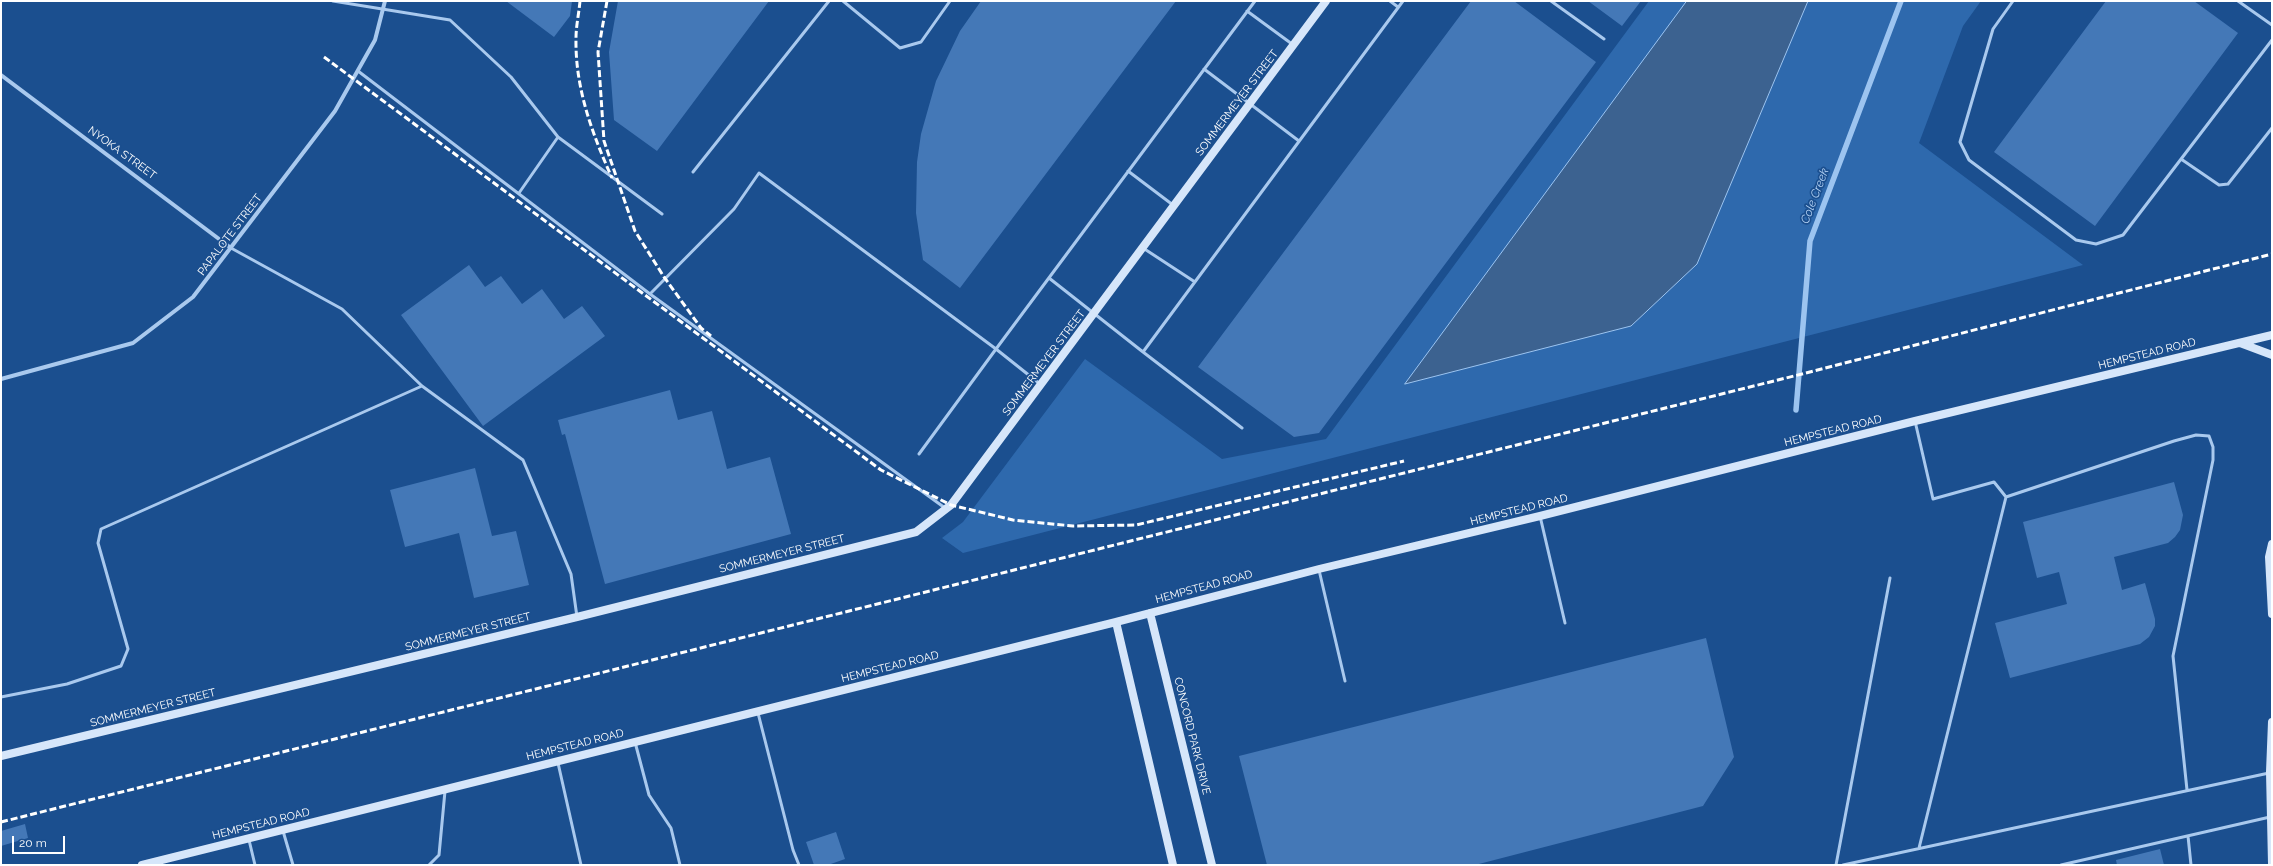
<!DOCTYPE html>
<html>
<head>
<meta charset="utf-8">
<style>
	body { margin:0 }
	#map { position:relative; width:2273px; height:866px; overflow:hidden; background:#1b4f8f; font-family:Raleway,sans-serif }
	canvas { display:block }
	.frame { position:absolute; inset:0; border:2px solid #fff; pointer-events:none }
	.scale { position:absolute; left:12px; top:836px; width:53px; height:18px; box-sizing:border-box; border:2px solid #fff; border-top:0; padding-left:5px; font-size:12px; line-height:14px; white-space:nowrap; color:#fff; -webkit-text-stroke:3px #1b4f8f; paint-order:stroke }
</style>
</head>
<body>
<div id="map">
<canvas width="2273" height="866"></canvas>
<div class="frame"></div>
<div class="scale">20 m</div>
</div>
<script>
const context = document.querySelector('canvas').getContext('2d');
context.lineJoin = 'round';
function fillPath(path, color) { context.fillStyle = color; context.fill(path, 'evenodd'); }
function stroke(path, color, width, dash) { context.strokeStyle = color; context.lineWidth = width; context.lineCap = dash ? 'butt' : 'round'; context.setLineDash(dash || []); context.stroke(path); }
function write(font, color, halo, rows, align = 'center') {
  context.font = font + ' Raleway,sans-serif'; context.lineWidth = 3.5; context.setLineDash([]); context.textBaseline = 'middle'; context.strokeStyle = halo; context.fillStyle = color; for (const [text, x, y, turn = 0] of rows) {
    context.save(); context.translate(x, y); context.rotate((+turn || 0) * Math.PI / 180); context.textAlign = isNaN(turn) ? turn : align; if (halo) context.strokeText(text, 0, 0); context.fillText(text, 0, 0); context.restore();
  }
}
fillPath(new Path2D(`
	M1649,1H1981L1963,26L1919,143L2083,265L963,553L942,538L963,522L1085,359L1222,459L1326,439Z`), '#2e69ad');
const water = new Path2D(`
	M1687,1H1808L1697,264L1631,326L1405,384Z`);
fillPath(water, '#3c6290');
stroke(water, '#9cc4f0', 1);
stroke(new Path2D(`
	M1796,410L1810,241L1901,1`), '#9cc4f0', 5.5);
fillPath(new Path2D(`
	M506,1H572L570,16L554,37Z
	M618,1H769L657,151L614,120L609,52Z
	M981,1H1176L960,288L923,260L916,213L917,162L921,134L936,81L960,31Z
	M1471,1H1514L1596,62L1319,433L1294,437L1198,367Z
	M1588,1H1641L1622,26Z
	M2106,1H2194L2238,33L2095,226L1994,152Z
	M469,265L485,287L501,276L522,304L542,289L564,319L582,306L605,336L483,426L401,315Z
	M670,390L678,420L712,411L727,469L770,457L791,534L605,584L565,434L562,435L558,420Z
	M475,468L492,536L516,531L529,585L474,598L459,533L405,547L390,490Z
	M2174,482L2183,515L2180,530L2175,537L2168,543L2114,557L2122,590L2145,583L2155,619V626L2149,637L2140,644L2010,678L1995,623L2067,604L2059,572L2037,578L2023,522Z
	M1706,638L1734,757L1703,806L1475,865H1267L1239,756Z
	M25,824L28,838L1,846V831Z
	M836,832L845,859L828,865H814L806,842Z
	M2160,849L2164,865H2117L2116,860Z`), '#4478b7');
stroke(new Path2D(`
	M333,1L450,20L511,77L558,137
	M843,1L900,48L921,42L950,1
	M1390,1L1398,7
	M1551,1L1604,39
	M2013,1L1993,29L1960,142L1969,160L2076,240L2096,244L2123,235L2272,40
	M2238,1L2272,25
	M1247,11L1292,44
	M1204,69L1299,141
	M358,71L650,294L945,508
	M2181,159L2219,185L2228,184L2272,128
	M1128,171L1173,205
	M693,172L829,1
	M519,193L558,137L662,214
	M231,248L342,309L422,386L523,460L571,574L577,617
	M1143,248L1195,282
	M1049,278L1143,352
	M650,294L734,209L759,173L996,349L919,454
	M1040,384L996,349L1255,1
	M1915,421L1933,499L1994,482L2006,497L1919,848
	M1242,428L1143,352L1403,1
	M2006,497L2174,441L2196,435L2209,436L2213,447V460L2173,656L2187,790
	M1540,516L1565,623
	M1319,570L1345,681
	M1,697L67,684L121,666L128,649L98,543L101,529L422,386
	M758,713L793,850L799,865
	M635,742L649,795L671,828L680,865
	M558,763L581,865
	M283,831L293,865
	M2188,836L2191,865
	M249,840L255,865
	M429,865L439,855L445,791
	M1836,865L1890,578
	M1843,865L2269,773
	M2061,865L2270,817`), '#a9c9ee', 3);
stroke(new Path2D(`
	M1,75L231,248
	M1,379L133,343L193,297L335,111L375,40L385,1`), '#a9c9ee', 4);
stroke(new Path2D(`
	M2240,343L2272,355
	M2272,544L2269,557L2272,614
	M1150,613L1212,865
	M1116,622L1173,865
	M2272,722L2270,772L2272,864
	M1,756L577,617L916,532L951,505L1326,1
	M142,865L1116,622L1319,569L1540,516L1915,421L2272,335`), '#d6e6fa', 8);
stroke(new Path2D(`
	M580,1C579,13 576,26 576,38C575,88 592,133 612,178
	M607,1L598,52L604,141L635,231L664,277L701,328L711,336
	M324,57L881,470L951,505L1013,520L1073,526L1136,525L1404,461
	M1,822L1794,376L2272,254`), '#fff', 3, [7, 3]);
write('11px', '#fff', '#1b4f8f', [
	["SOMMERMEYER STREET",1237,103,-53],
	["NYOKA STREET",122,153,36],
	["PAPALOTE STREET",230,235,-53],
	["HEMPSTEAD ROAD",2147,354,-14],
	["SOMMERMEYER STREET",1044,363,-53],
	["HEMPSTEAD ROAD",1833,431,-14],
	["HEMPSTEAD ROAD",1519,510,-14],
	["SOMMERMEYER STREET",782,554,-14],
	["HEMPSTEAD ROAD",1204,587,-15],
	["SOMMERMEYER STREET",468,632,-14],
	["HEMPSTEAD ROAD",890,667,-14],
	["SOMMERMEYER STREET",153,708,-14],
	["CONCORD PARK DRIVE",1192,736,76],
	["HEMPSTEAD ROAD",575,745,-14],
	["HEMPSTEAD ROAD",261,824,-14]
]);
write('italic 12px', '#b5d3f5', '#1b4f8f', [
	["Cole Creek",1815,196,-69]
]);
</script>
</body>
</html>
